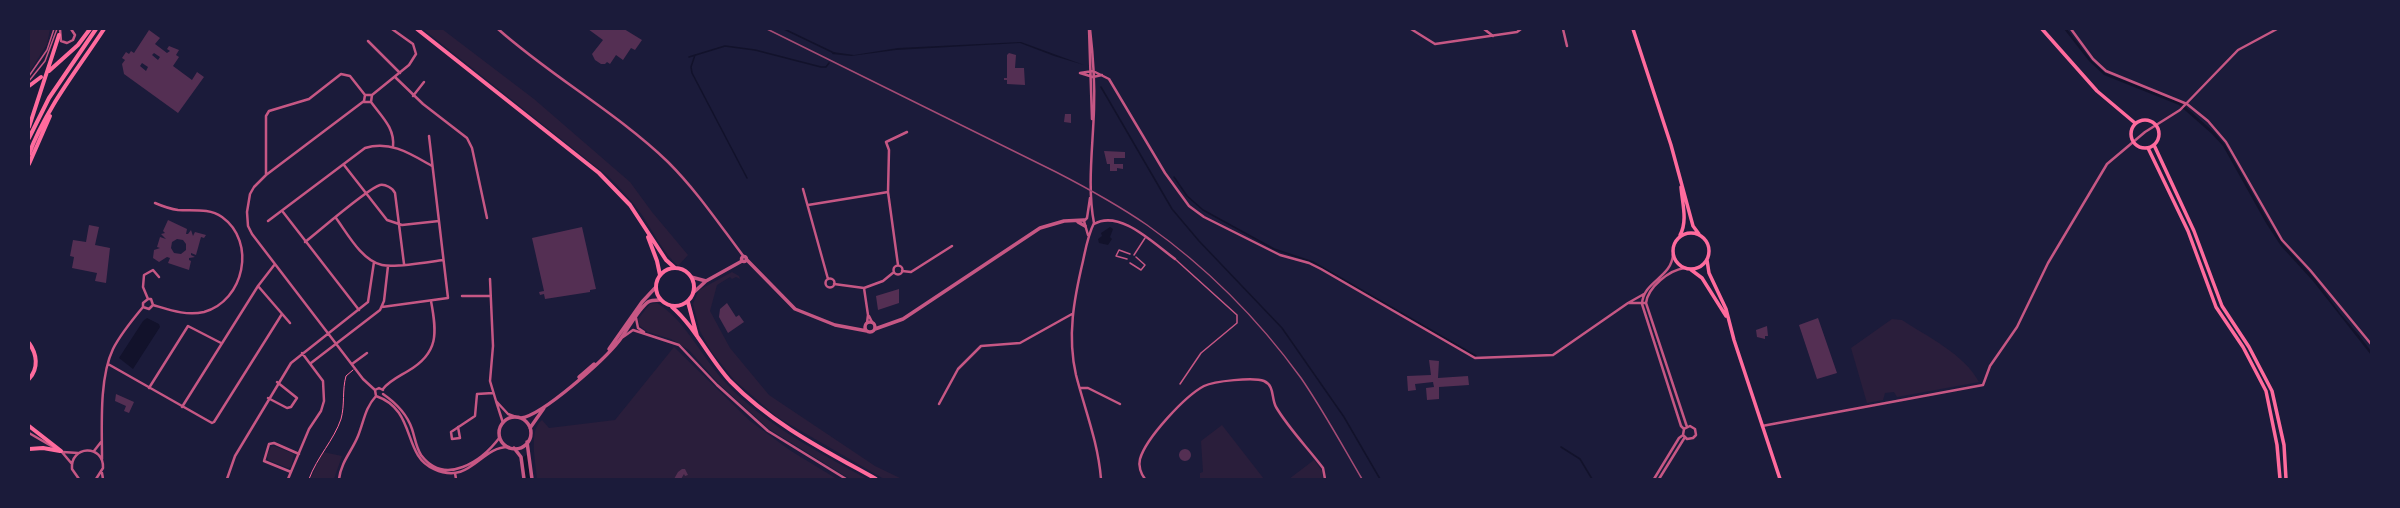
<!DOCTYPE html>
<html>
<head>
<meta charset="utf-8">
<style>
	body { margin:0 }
	#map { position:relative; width:2400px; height:508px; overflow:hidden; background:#1b1b3a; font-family:Quicksand,sans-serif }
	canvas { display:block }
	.frame { position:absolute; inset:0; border:30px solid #1b1b3a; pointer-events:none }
</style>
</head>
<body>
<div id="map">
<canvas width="2400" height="508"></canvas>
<div class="frame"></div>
</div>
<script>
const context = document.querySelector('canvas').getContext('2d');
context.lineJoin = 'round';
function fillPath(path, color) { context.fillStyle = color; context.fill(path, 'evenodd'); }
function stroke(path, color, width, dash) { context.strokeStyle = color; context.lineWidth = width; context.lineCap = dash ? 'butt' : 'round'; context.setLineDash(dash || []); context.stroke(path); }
fillPath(new Path2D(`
	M29,29H50L47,44L29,73Z
	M423,29H442L534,99L630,182L652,212L688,255L678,266C662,251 654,233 642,215C632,201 621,189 609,177Z
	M732,272L739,276L740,279L736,277L732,279L730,277L717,285L710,311L730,348L769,395L875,466L902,479H884L796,428L777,417L734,380L711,351L700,331L693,304L699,290Z
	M657,303C686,321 701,356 724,381C763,424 817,451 867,479H850L769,429L718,383L689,350L671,339L648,332L640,326L638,319L650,304Z
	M1892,319L1902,320C1928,337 1964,354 1979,382L1897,397L1894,392L1885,393L1883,400L1867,403L1851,348Z
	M674,347L750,421L791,451L837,479H537C536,464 528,430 542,420L549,428L615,420Z
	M1222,425L1264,479L1200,478V473L1203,472L1201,441Z
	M274,446L294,454L291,467L288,468L268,460L267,456L271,447Z
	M323,452L342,456L334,479H310Z
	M1314,460L1322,471L1323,479H1289Z`), '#2a1e3b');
fillPath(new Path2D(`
	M2064,29H2067L2091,60L2105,73L2180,102L2214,132L2225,145L2268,221L2283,244L2315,279L2340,313L2358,334L2371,351V355L2313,281L2281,246L2266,223L2223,146L2212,134L2179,105L2104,75L2089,61Z
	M1021,42L1084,65L1054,56L1020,43L896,50L851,56L832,54L833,52L854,55L898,48Z
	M1110,227L1113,229L1110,237L1112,239L1108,245L1099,243L1098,239L1102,236L1101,233Z
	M147,318L159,324L160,327L133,369L119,358L143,321Z
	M527,455L530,479H525L523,457Z`), '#12122b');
stroke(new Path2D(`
	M784,29L834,53
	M695,55L691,67L692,73L747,178
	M689,57L725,46L755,50L821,67H826L829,63
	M1101,87L1172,209L1199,241L1282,328L1344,417L1380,479
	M1174,177L1187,196L1203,210L1274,249L1313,262L1476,356
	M1561,447L1580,459L1592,479`), '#12122b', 1.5);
fillPath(new Path2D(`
	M588,29H624L642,40L635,50L631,48L623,60L616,55L610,64L607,62L605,64H601L595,60L592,54L603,40Z
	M149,30L160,38L155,44L167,53L170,51L167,49L169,46L179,50L176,55L179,57L173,66L192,80L197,72L204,77L178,113L124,74L122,64L125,60L122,58L126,52L129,54L131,51L134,53ZM154,53L160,57L158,60L152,55ZM142,63L148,67L146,71L140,66Z
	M1009,53L1016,55L1015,68H1024L1025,85L1007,84V80H1004V78H1007V55Z
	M1065,114H1071V123L1064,122Z
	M1104,151L1125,152V158H1114V164H1123V169L1117,168V171H1110V164H1107Z
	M168,220L187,229L186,234H188L191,230L193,236L195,232L206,235L204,238L201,237L196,255L191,253V255L195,257L189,258V260L191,261L189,270L168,263L170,258L167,257L159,262L153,258L154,250L160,248L157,247L160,237L166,239L161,234L165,233L163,231ZM177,239L183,240L186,244V250L181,254L174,253L171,248L172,242Z
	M89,225L99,227L95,245L110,248L106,283L95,281L97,273L72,268L74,257L70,256L73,240L86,242Z
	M582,227L596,289L590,290V292L545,299L544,294L540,295L539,292L544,291L532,238Z
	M899,289V303L878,310L876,296Z
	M727,303L736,317L739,315L744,322L728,333L719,317L720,309Z
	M1818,318L1837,373L1817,379L1799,325Z
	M1767,326L1768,336H1765V339L1757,337L1756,330Z
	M1429,360L1439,361L1438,378L1468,376L1469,385L1439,387V399L1427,400L1426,388L1434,387L1433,382L1415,384L1416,390L1408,391L1407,376L1431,375Z
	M116,394L134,402L129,413L124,411L126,406L115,401Z
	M1179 455a6 6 0 1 1 12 0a6 6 0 1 1-12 0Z
	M682,469H685L688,475L685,476L684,474L681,479H674L678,472Z`), '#542f53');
stroke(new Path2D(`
	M309,479C317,457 334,440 341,419C345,405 342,390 346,376L353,370`), '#ff6b9d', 1);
stroke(new Path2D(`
	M29,76L47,50L54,29
	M29,81L45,61L57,29
	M1134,255L1145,238
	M1127,259L1116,256L1119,250L1130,254
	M1175,259L1237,315V323L1201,353L1180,384
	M1130,263L1141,270L1145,265L1136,257`), '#c65784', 1.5);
stroke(new Path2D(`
	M60,29L61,41L67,43L73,40L75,35L71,29
	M498,29C552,77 616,112 668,162C697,191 719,224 744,257
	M1089,29L1092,119
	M1090,29C1093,55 1095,83 1094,109C1093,146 1087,187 1094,223C1088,235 1086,247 1083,261C1074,299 1067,336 1076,375C1085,410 1098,442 1101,479
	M1411,29L1435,44L1517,32L1521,29
	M1484,29L1493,36
	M1563,29L1567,46
	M2071,29L2093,59L2106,71L2187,104L2208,121L2226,142L2282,240L2310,270L2371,344
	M368,41L400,73
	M1080,73L1093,71L1109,79L1165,173L1189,206L1204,217L1280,255L1309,263L1321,269L1475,358L1553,355L1628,303
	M1080,73L1093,77L1102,75
	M395,77L423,104L467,138L472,148L487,218
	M372,95L409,65L416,54L413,44L392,29
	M413,96L424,82
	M364,101L266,175L254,187L250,194L247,212L248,226L252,234L363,379L375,390
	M364,101L365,95H372
	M364,102H371L372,95
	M371,102C382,117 395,128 393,147
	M344,165L387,220L402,225L439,221
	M266,174V116L269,111L309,99L341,74L350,76L365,95
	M803,189L828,279
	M808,205L888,192
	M283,212L359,310
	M336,218C347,233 362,261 382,265C396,268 428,262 443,260
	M268,221L365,148C390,140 411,154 432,166
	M1094,224C1120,209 1154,244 1175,259
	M1088,235L1084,221L1087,218L1090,198
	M305,242C318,232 368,188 380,185C385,184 393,188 395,193L404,264
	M1673,254C1672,278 1643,281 1642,304L1681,426L1684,429
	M898,265L888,192L889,150L886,142L907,132
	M893.5 270a4.5 4.5 0 1 1 9 0a4.5 4.5 0 1 1-9 0Z
	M1685,268C1669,270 1648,287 1646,303L1687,427
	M902,271L911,272L952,246
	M825.5 283a4.5 4.5 0 1 1 9 0a4.5 4.5 0 1 1-9 0Z
	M490,279L493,346L490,381L496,401
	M834,284L864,288
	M258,286L290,323
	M1644,294L1628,303H1646
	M462,296H490
	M148,299L143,303V307L149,309L153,305L151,299H148L143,287L144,275L153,270L159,277
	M153,305C170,310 186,316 204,312C244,301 257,242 222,217C209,208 193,211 178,210C170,209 162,206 155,203
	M382,307L448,298L429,136
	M869,316L872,322
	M636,318L638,328L644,332
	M867,323L868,315L864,288L883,281L894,272
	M623,337L633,330L679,345L717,385L768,431L846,479
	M311,363L380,310L384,301L388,266
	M108,364L212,423L214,422L282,314
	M352,364L367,353
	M149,388L188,326L221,343
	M1080,388H1088L1120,404
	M383,389C389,381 398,377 408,371C439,353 437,333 431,301
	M375,390L376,396C417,410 402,456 434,469C471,486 480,446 509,447
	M375,390L379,388L383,390
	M383,394C396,403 407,414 412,429C415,438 416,447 421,455C445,487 482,461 500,437
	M268,398L287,408L291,407L297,398L277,382
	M939,404L958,369L981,346L1020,343L1072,314
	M182,407L258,286L275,264
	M503,423L496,401L508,414L516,417
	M1762,426L1983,385L1990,366L2017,327L2048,263L2107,164L2145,132L2180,110L2238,50L2277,29
	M458,427L460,438L452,439L451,432L475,416L477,394L493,393
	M29,433L53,447
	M61,451L72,464
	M94,451L101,442
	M63,452L78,453
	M102,459C102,427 99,378 113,349C120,335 133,319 143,307
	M291,472L264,461L269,444L274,443L299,454
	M102,473L103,479
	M455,473L456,479
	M79,479L72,469C70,445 104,444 103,468L96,479
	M227,479L235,456L291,363L368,302L374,262
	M288,479L309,429L321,411L324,401L323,381L302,353
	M339,479C341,462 352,451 358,436C364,421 365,408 376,396
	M1145,479C1141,474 1138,466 1140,459C1146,438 1185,396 1204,386C1214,381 1254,377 1264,381C1275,386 1271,398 1276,407C1289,429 1308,448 1323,468L1325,479
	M1654,479L1679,438L1683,435L1684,429L1690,426L1695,429L1696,435L1693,438L1687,439L1683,435
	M1659,479L1685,437`), '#c65784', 2.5);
stroke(new Path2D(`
	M1078,222L1085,226
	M741.5 259a2.5 2.5 0 1 1 5 0a2.5 2.5 0 1 1-5 0Z
	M747,260L795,309L835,325L867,331
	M691,277L706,281
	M693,293L706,281L742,261
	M865 327a5 5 0 1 1 10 0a5 5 0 1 1-10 0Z
	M875,329L903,319L1040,228L1064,221L1084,220
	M609,349L642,302L655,288
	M579,377L594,364
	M499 433a16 16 0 1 1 32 0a16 16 0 1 1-32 0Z
	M521,418C543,415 604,360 619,341C627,331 638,309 648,302C651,300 656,300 660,300
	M530,428L544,408
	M527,442L532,479
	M514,448L521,457L524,479`), '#c65784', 3.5);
stroke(new Path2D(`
	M1633,29L1671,145L1693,226L1699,234
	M2042,29L2097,91L2135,123
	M2131 134a14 14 0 1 1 28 0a14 14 0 1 1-28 0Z
	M2154,145L2194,231L2222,306L2249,347L2272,391L2284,445L2286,479
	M2148,148L2188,231L2216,307L2243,347L2266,391L2277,445L2280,479
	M1673 251a18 18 0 1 1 36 0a18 18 0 1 1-36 0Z
	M1680,235C1688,221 1682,202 1681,187
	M1707,260L1709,273L1726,309L1734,340L1780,479
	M1690,269L1702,278L1726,316`), '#ff6b9d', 3.5);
stroke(new Path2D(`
	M417,29L599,173L630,205L666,260L675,268
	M49,71L78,45L90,29
	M29,86L41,77
	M29,127L59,35
	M29,138L49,98L96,29
	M29,154C46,108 78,69 104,29
	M29,164L50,116
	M648,237L657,261L660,275
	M656 287a19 19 0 1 1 38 0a19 19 0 1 1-38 0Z
	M688,302L697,336
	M672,307C695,327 709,358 730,381C772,424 824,450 876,479
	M29,343C37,354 39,368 29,379
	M29,426L61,451
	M29,449L43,448L60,451`), '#ff6b9d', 4);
stroke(new Path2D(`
	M767,29L1056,172C1087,188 1118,205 1147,225C1205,266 1259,320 1301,378C1323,410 1342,445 1362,479`), '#a44b75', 1.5);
</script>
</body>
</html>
